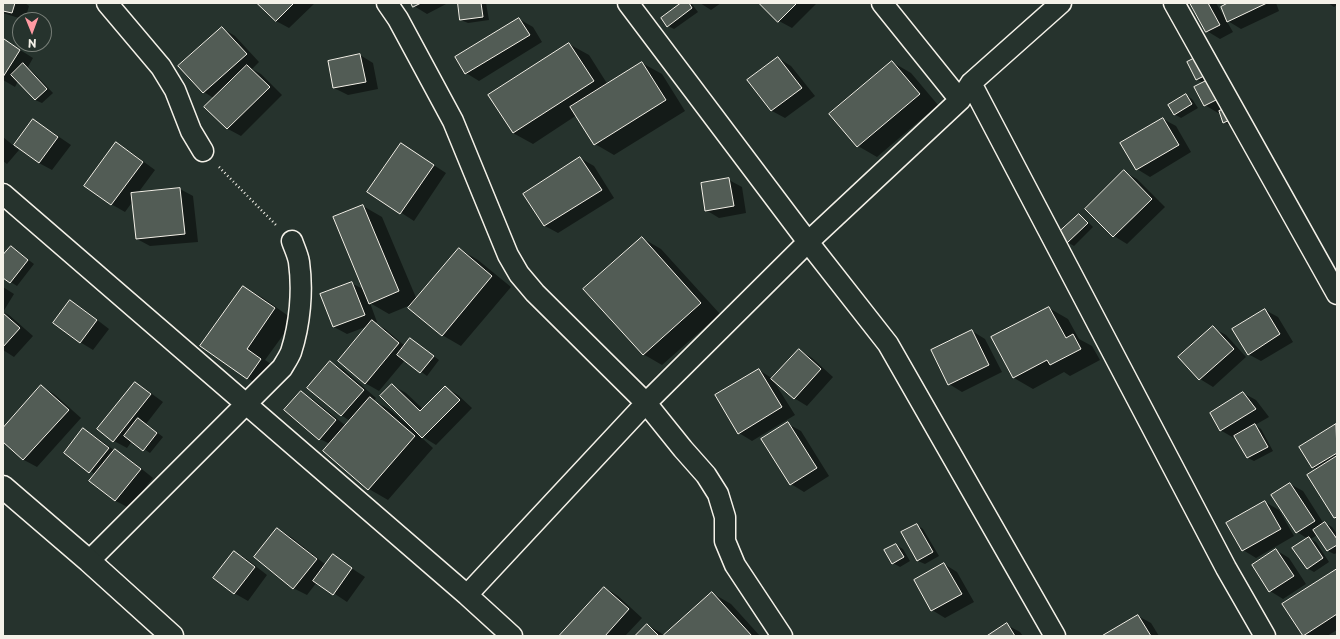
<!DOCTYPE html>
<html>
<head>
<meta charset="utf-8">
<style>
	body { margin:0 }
	#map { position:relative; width:1340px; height:639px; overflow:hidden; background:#26332d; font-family:"Playpen Sans",sans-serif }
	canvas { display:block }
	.frame { position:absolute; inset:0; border:4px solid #f4f1e8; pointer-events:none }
	.north { position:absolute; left:12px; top:12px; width:40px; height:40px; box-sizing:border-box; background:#26332d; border:1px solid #787f78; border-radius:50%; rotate:179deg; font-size:11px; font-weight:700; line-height:16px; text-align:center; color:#f4f1e8 }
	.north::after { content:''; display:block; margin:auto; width:14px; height:18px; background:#ff9aa2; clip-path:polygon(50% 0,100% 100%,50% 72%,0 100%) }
</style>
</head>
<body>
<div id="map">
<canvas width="1340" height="639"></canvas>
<div class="frame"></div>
<div class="north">N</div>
</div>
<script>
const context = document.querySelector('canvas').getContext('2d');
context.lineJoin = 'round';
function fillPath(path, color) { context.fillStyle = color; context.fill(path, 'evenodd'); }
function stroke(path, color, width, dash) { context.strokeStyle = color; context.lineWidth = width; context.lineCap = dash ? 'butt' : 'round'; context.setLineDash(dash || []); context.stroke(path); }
fillPath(new Path2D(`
	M3,3H25L29,6L25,20L3,13Z
	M258,3H315L289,28L276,21Z
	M412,3H448L427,14L414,6Z
	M459,3H486L489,20L468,23L461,20Z
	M683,3H691L698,12L674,29L668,26Z
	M700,3H721L711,10Z
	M760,3H817L792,28L779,21Z
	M1191,3H1216L1233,32L1220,39L1207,31Z
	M1231,3H1276L1279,11L1241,29L1228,21Z
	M1328,3H1337V5L1334,7Z
	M519,19L533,27L542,42L479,81L466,73Z
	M222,28L235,36L259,62L252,69L261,74L282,95L241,136L228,129L206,107L215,99L204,92L180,66Z
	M3,42L17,48L33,58L28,67L53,93L42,103L35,100L18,81L15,87L3,80Z
	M569,44L589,55L608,85L642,63L662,74L685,111L614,155L595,144L577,115L533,144L513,133Z
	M360,55L373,63L378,89L348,95L334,88Z
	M778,58L791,66L815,96L785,118L772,111L749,80Z
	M1197,58L1237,130L1224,122L1220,112L1218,113L1205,105L1204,83L1196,79Z
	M892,62L911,73L938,105L877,157L858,146L830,114Z
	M1186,95L1192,99L1198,108L1181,118L1174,114Z
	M1163,119L1176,126L1191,152L1150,177L1137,169Z
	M33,120L46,128L71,145L52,170L39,163L15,145L14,147L19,150L7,164L3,161V137L14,146Z
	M116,144L129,151L155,170L138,193L180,189L193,196L198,242L150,246L137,239L133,201L125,212L111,204L85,186Z
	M401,144L446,173L414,221L369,192Z
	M580,158L594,166L614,198L558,233L545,226L524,195Z
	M1124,172L1137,179L1165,207L1127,244L1114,236L1087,209Z
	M729,180L742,187L746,213L719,218L706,210Z
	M363,206L382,217L417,300L459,249L478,260L511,287L461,346L442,335L413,304L389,314L370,303L377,322L375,323L385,329L405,346L411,339L439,360L427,376L405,360L379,391L365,383L368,326L347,334L334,327L321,295L351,283L365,290Z
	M1079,215L1085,219L1093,227L1074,246L1067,242Z
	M642,238L661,249L720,314L662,365L643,354Z
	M11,247L34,264L17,286L3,277V257Z
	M3,287L14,294L3,312L9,315L33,336L14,357L3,350Z
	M244,287L263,298L294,320L265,360L280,370L266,389L247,378Z
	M70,302L83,309L109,329L93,350L80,342Z
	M1049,308L1068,319L1079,339L1092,346L1100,360L1070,376L1064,372L1033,389L1014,378Z
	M1265,310L1278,317L1293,342L1261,361L1248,354Z
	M1213,328L1226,335L1246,357L1213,387L1200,379Z
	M972,331L985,339L1002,372L962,392L949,384Z
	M799,350L812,358L833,377L807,406L794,398L773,380L795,415L752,441L739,433L759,370L773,379Z
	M331,362L344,370L376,398L374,401L389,409L416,432L417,431L392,385L406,393L423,409L445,387L458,395L472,408L436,445L423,437L422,438L433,448L388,500L369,489L330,444L320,439L285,410L301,392L314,400L346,426L350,421L341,415Z
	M135,383L148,391L163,402L146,424L163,437L150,453L132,441L127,448L114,441Z
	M41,387L54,394L81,418L37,467L24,460L3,441V429Z
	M1243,393L1256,400L1269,417L1255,425L1261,429L1273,451L1254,461L1248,458L1236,436L1234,438L1220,430Z
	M788,424L801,431L829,476L804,492L791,484Z
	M1336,425L1337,426V519L1335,518L1317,470L1313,467L1300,447Z
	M83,430L96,437L115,451L128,458L153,478L129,508L116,501L91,481L96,475L65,453Z
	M1290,484L1303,491L1324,524L1325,523L1332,527L1337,534V553L1334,554L1328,551L1317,535L1311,539L1316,542L1329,562L1314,572L1307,568L1308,539L1297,532Z
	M1265,502L1279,510L1294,536L1256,558L1243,550Z
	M917,525L923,529L939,556L925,564L918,561L903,533Z
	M278,529L291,537L326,565L333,556L365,577L347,602L317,582L307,595L293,588Z
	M896,545L903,549L910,561L900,567L893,563Z
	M1276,550L1289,558L1306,584L1283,599L1270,591Z
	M235,552L248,560L267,575L248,601L234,593Z
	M944,564L957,572L974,602L945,618L932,610L915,581Z
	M1337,570V630L1327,636H1305L1304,635Z
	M605,588L618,596L642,618L625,636H561Z
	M712,593L731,604L760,636H664Z
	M1138,616L1151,623L1159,636H1104Z
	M647,625L661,633L664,636H636Z
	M1007,625L1020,632L1023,636H989Z`), '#0007');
const building = new Path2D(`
	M3,3H15L12,13L3,11Z
	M257,3H294L276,21Z
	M411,3H421L413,7Z
	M458,3H481L483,17L460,20Z
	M681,3H689L692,8L667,27L661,18Z
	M759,3H797L778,22Z
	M1190,3H1208L1220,25L1206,32Z
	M1228,3H1267L1227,22L1221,7Z
	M519,18L530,35L465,74L455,57Z
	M222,27L247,54L203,93L178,66Z
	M4,39L20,50L3,77V41Z
	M569,43L594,81L513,133L488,95Z
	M360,54L366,82L333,88L328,61Z
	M778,57L802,88L771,111L747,80Z
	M1197,57L1206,75L1196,80L1187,62Z
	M892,61L920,94L857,147L829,114Z
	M642,62L666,100L594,145L570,107Z
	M23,63L47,89L35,100L11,75Z
	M247,65L270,87L227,129L204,107Z
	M1208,80L1218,99L1204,106L1194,87Z
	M1186,94L1192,104L1174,115L1168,105Z
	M1228,108L1232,119L1223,123L1219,111Z
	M1163,118L1179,145L1136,170L1120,143Z
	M33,119L58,137L39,163L14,145Z
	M116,142L143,162L111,205L84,186Z
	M401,143L434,165L400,214L367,192Z
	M580,157L602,190L544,226L523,194Z
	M1124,170L1152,199L1113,237L1085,209Z
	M729,178L734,206L705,211L701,183Z
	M180,188L185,234L136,239L131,193Z
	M363,205L399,291L369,304L333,217Z
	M1079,214L1088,223L1067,243L1058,233Z
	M642,237L701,303L643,355L583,289Z
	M11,246L28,260L10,283L3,278V255Z
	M459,248L492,276L442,336L408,308Z
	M352,282L365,315L333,327L320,294Z
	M243,286L275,308L247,349L261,359L247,379L200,346Z
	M70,300L97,320L80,343L53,323Z
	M1049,307L1066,338L1073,334L1081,349L1050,365L1047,360L1013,378L991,337Z
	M1265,309L1280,334L1248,355L1232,329Z
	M3,313L20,328L3,347Z
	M372,320L399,343L365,384L338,361Z
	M1213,326L1234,349L1199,380L1178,357Z
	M972,330L989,365L948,385L931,350Z
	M410,338L434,356L420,373L397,355Z
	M799,349L821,369L794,399L771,379Z
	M330,361L364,390L341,416L307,388Z
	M759,369L782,407L738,434L715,395Z
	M135,382L151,394L113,442L97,429Z
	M392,384L420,411L445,386L460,400L422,438L380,396Z
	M41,385L69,410L23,460L3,442V428Z
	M301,391L336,420L319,440L284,410Z
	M1243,392L1256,409L1220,431L1210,413Z
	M370,397L415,436L368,490L323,451Z
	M138,418L157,433L143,451L124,436Z
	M788,422L817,468L790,485L761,439Z
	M1255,424L1268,447L1247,458L1234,436Z
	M1336,424L1337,453L1312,468L1299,447Z
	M83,428L109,448L89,473L64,453Z
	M115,449L141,469L115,501L89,481Z
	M1337,456V517L1334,518L1307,475Z
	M1290,483L1315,521L1296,533L1271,495Z
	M1265,501L1281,529L1242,551L1226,523Z
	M1325,522L1337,539V545L1327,551L1313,530Z
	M917,524L933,552L917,561L901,532Z
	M277,528L317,559L293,589L254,557Z
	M1309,537L1323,558L1307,569L1292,548Z
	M896,544L904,557L892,564L884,550Z
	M1276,549L1294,576L1269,592L1252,565Z
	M234,551L255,567L234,594L213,578Z
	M333,554L352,568L333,595L313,581Z
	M944,563L962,594L931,611L914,580Z
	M1337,569V614L1303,636L1282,604Z
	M604,587L629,609L605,636H559Z
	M712,592L752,636H665L664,635Z
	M1138,615L1151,636H1102Z
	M1007,623L1015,636H987Z
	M647,624L659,636H635Z`);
fillPath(building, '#525c55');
stroke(building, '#f4f1e8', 1);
const street = new Path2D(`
	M107,3L161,67L175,90L191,131L203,151
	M387,3L398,19L453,121L508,255L519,274L535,293L646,403L683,449L706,475L718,494L725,517V541L735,565L782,636
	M628,3L808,242L888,344L1055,636
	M882,3L960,100
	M1174,3L1337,294
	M971,83L1226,568L1265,636
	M3,194L467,595L512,636
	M89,561L282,368C285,363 289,357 291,352C300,324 303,291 299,262C298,255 294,247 292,241
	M467,595L646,403L808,242L960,100L971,83L1061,3`);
const secondary = new Path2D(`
	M3,487L89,561L172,636`);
stroke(street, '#f4f1e8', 23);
stroke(secondary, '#f4f1e8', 25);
stroke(new Path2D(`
	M219,167L276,225`), '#f4f1e8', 2.5, [1, 3]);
stroke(street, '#26332d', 20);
stroke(secondary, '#26332d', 22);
</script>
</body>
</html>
